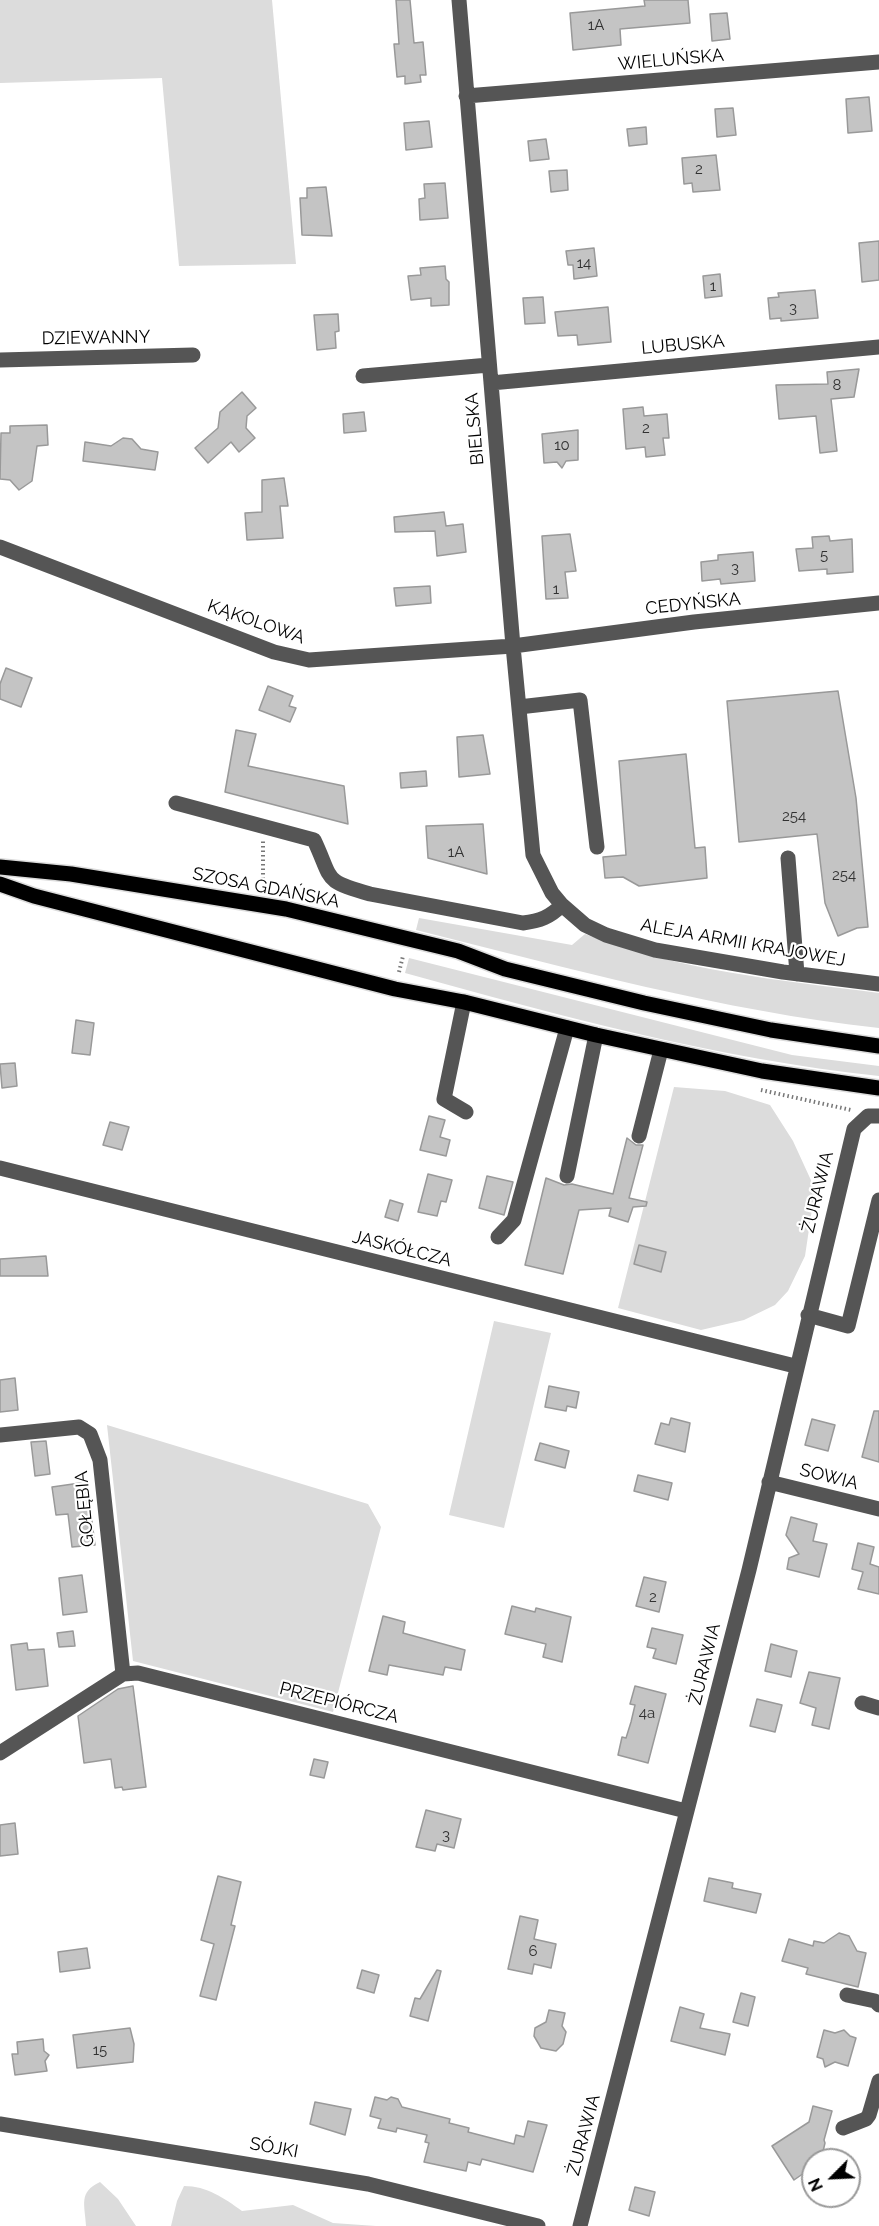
<!DOCTYPE html>
<html>
<head>
<meta charset="utf-8">
<style>
	body { margin:0 }
	#map { position:relative; width:879px; height:2226px; overflow:hidden; background:#fff; font-family:Raleway,sans-serif }
	canvas { display:block }
	.north { position:absolute; left:801px; top:2148px; width:60px; height:60px; box-sizing:border-box; background:#fff; border:2px solid #999; border-radius:50%; rotate:246deg; font-size:16px; font-weight:700; line-height:24px; text-align:center; color:#000 }
	.north::after { content:''; display:block; margin:auto; width:21px; height:27px; background:#000; clip-path:polygon(50% 0,100% 100%,50% 72%,0 100%) }
</style>
</head>
<body>
<div id="map">
<canvas width="879" height="2226"></canvas>
<div class="north">N</div>
</div>
<script>
const context = document.querySelector('canvas').getContext('2d');
context.lineJoin = 'round';
function fillPath(path, color) { context.fillStyle = color; context.fill(path, 'evenodd'); }
function stroke(path, color, width, dash) { context.strokeStyle = color; context.lineWidth = width; context.lineCap = dash ? 'butt' : 'round'; context.setLineDash(dash || []); context.stroke(path); }
function write(font, color, halo, rows, align = 'center') {
  context.font = font + ' Raleway,sans-serif'; context.lineWidth = 4.5; context.setLineDash([]); context.textBaseline = 'middle'; context.strokeStyle = halo; context.fillStyle = color; for (const [text, x, y, turn = 0] of rows) {
    context.save(); context.translate(x, y); context.rotate((+turn || 0) * Math.PI / 180); context.textAlign = isNaN(turn) ? turn : align; if (halo) context.strokeText(text, 0, 0); context.fillText(text, 0, 0); context.restore();
  }
}
fillPath(new Path2D(`
	M0,0H272L296,264L179,266L162,78L0,83Z
	M419,918L572,945L585,934C679,971 780,980 879,993V1028C722,1011 569,968 416,930Z
	M409,958L792,1055L879,1066V1076C718,1059 560,1016 405,973Z
	M674,1087L725,1091L770,1105L793,1141L815,1189L805,1256L788,1291L775,1305L744,1320L701,1330L618,1308Z
	M494,1321L551,1333L504,1528L449,1515Z
	M107,1425L368,1504L381,1527L333,1712L133,1661Z
	M100,2182L118,2199L136,2226H86C85,2205 78,2192 100,2182Z
	M184,2186C207,2186 224,2198 242,2211L293,2205L333,2223L376,2226H171L177,2201Z`), '#dcdcdc');
const building = new Path2D(`
	M396,0H410L414,43L423,42L426,75H420L421,82L405,84V76L397,77L394,44H399Z
	M644,0H688L690,23L620,29L621,45L573,50L570,13L645,6Z
	M727,13L730,39L712,41L710,14Z
	M869,97L872,131L848,133L846,99Z
	M733,108L736,135L717,137L715,109Z
	M429,121L432,147L406,150L404,123Z
	M646,127L647,144L629,146L627,129Z
	M546,139L549,159L530,161L528,141Z
	M716,155L720,190L693,192L692,183L684,184L682,158Z
	M567,170L568,190L551,192L549,171Z
	M445,183L448,218L420,220L419,199L425,198L424,184Z
	M326,187L332,236L302,235L300,198H307V188Z
	M879,241V280L862,282L859,243Z
	M594,248L597,276L574,279L573,265H568L566,251Z
	M445,266L446,279L449,282V305L431,306V298L411,300L408,276L421,275L420,268Z
	M720,274L722,296L705,298L703,276Z
	M815,290L818,318L781,321V318L770,319L768,298L779,297L778,293Z
	M543,297L545,323L525,324L523,298Z
	M608,307L611,342L578,345L577,335L558,336L555,312Z
	M338,314L339,331L335,332L336,348L317,350L314,315Z
	M859,369L854,397L831,399L837,451L820,453L816,416L779,419L776,385L828,384L827,372Z
	M242,392L256,408L247,416L246,428L255,438L239,452L231,442L208,463L195,448L218,428L220,412Z
	M643,407L644,416L667,414L669,438H663L665,455L646,457L645,447L626,449L623,409Z
	M364,412L366,431L344,433L343,414Z
	M47,425L48,445L37,446L32,481L19,490L10,480L0,479L1,433H10V426Z
	M578,430V460L566,461L562,468L557,462L544,463L542,434Z
	M123,438L132,439L141,449L158,452L155,470L83,461L85,442L111,446Z
	M284,478L288,506H280L283,538L247,540L245,513L262,512V480Z
	M444,512L446,526L463,524L466,552L437,556L435,531L395,532L394,517Z
	M570,534L576,571L565,572L568,598L546,599L542,536Z
	M829,536L830,541L852,539L853,572L827,574V569L799,571L796,549L813,548L812,537Z
	M753,552L755,581L721,584L720,579L702,581L701,562L718,560V555Z
	M430,586L431,603L396,606L394,588Z
	M6,668L32,678L21,707L0,699V684Z
	M268,686L293,696L289,706L296,708L290,722L259,710Z
	M838,691L856,798L868,927L857,928L838,936L825,903L817,834L739,842L727,701Z
	M236,730L256,734L248,766L344,786L348,824L225,792Z
	M483,735L490,774L459,777L457,737Z
	M686,754L695,848L705,847L707,878L639,886L623,877L605,878L603,857L626,855L619,761Z
	M426,771L427,786L401,788L400,773Z
	M483,824L487,874L428,858L426,826Z
	M76,1020L94,1023L90,1055L72,1053Z
	M15,1063L17,1086L2,1088L0,1064Z
	M429,1116L445,1120L440,1137L450,1140L446,1156L420,1150Z
	M110,1122L129,1127L122,1150L103,1145Z
	M627,1138L636,1145H643L629,1198L647,1202L646,1206L633,1207L628,1222L609,1216L611,1208L579,1210L563,1274L525,1265L546,1178L564,1185L572,1184L613,1194Z
	M428,1174L452,1180L446,1202L441,1201L437,1216L418,1212Z
	M487,1176L513,1182L504,1215L479,1208Z
	M390,1200L403,1204L398,1221L385,1217Z
	M639,1245L666,1252L661,1272L634,1264Z
	M46,1256L48,1276H0V1259Z
	M15,1378L18,1410L0,1412V1380Z
	M549,1386L579,1392L576,1408L567,1406L566,1411L545,1407Z
	M874,1411H879V1462L862,1457Z
	M671,1418L690,1423L685,1452L655,1444L661,1423L669,1425Z
	M812,1419L835,1425L828,1451L805,1445Z
	M46,1441L50,1474L35,1476L31,1442Z
	M540,1443L569,1451L565,1468L535,1460Z
	M638,1475L672,1483L668,1500L634,1491Z
	M87,1482L95,1545L72,1547L68,1514L56,1515L52,1487Z
	M791,1517L817,1524L813,1541L827,1544L819,1577L787,1569L789,1558L799,1554L786,1535Z
	M858,1543L874,1547L870,1564L879,1567V1594L858,1589L863,1572L852,1569Z
	M82,1575L87,1612L63,1615L59,1578Z
	M644,1577L666,1582L659,1612L636,1606Z
	M512,1606L535,1612L536,1608L571,1617L562,1662L543,1657L546,1644L505,1634Z
	M383,1616L405,1622L403,1633L465,1650L461,1670L445,1667L443,1675L389,1665L387,1675L369,1671Z
	M652,1628L683,1635L676,1664L653,1658L656,1649L647,1647Z
	M73,1631L75,1646L59,1647L57,1633Z
	M27,1643L28,1650L44,1649L48,1686L16,1690L11,1645Z
	M771,1644L797,1651L791,1677L765,1671Z
	M809,1672L840,1678L829,1729L812,1725L816,1708L800,1703Z
	M133,1686L146,1787L123,1790L122,1787L115,1788L111,1759L84,1763L78,1716L118,1689Z
	M635,1686L666,1694L648,1763L618,1755L622,1737L626,1738L631,1722L635,1705L630,1704Z
	M757,1699L782,1705L775,1732L750,1726Z
	M314,1759L328,1762L324,1778L310,1775Z
	M426,1810L461,1819L454,1848L437,1844L435,1851L416,1847Z
	M15,1823L18,1854L0,1856V1825Z
	M218,1876L241,1882L231,1925L235,1926L216,2000L200,1996L214,1944L201,1940Z
	M709,1878L733,1883L732,1888L761,1894L756,1913L704,1901Z
	M520,1916L538,1920L534,1939L556,1944L551,1968L534,1964L532,1974L508,1969Z
	M839,1933L849,1936L857,1951L866,1953L858,1987L806,1974L808,1968L782,1961L789,1939L813,1946L814,1941L824,1943Z
	M87,1948L90,1968L60,1972L58,1952Z
	M362,1970L379,1975L374,1993L357,1988Z
	M437,1970L441,1971L428,2021L410,2016L415,1998L420,1999Z
	M741,1993L755,1997L748,2026L733,2022Z
	M680,2007L704,2014L700,2028L730,2034L725,2055L671,2041Z
	M549,2010L565,2013L562,2026L566,2032L563,2044L556,2051L541,2048L534,2036L535,2028L546,2022Z
	M130,2028L134,2044L133,2062L77,2068L73,2035Z
	M824,2030L835,2033L844,2030L850,2036L856,2038L848,2066L835,2062L825,2067L823,2059L817,2057Z
	M43,2039L44,2051L49,2055L45,2061L47,2071L15,2075L12,2054H18L17,2042Z
	M375,2097L387,2100L391,2097L398,2099L402,2107L450,2119L449,2123L469,2128L468,2132L514,2144L516,2135L524,2137L528,2121L547,2125L533,2172L482,2159L480,2165L468,2162L466,2171L424,2162L429,2143L425,2142L427,2135L397,2128L396,2132L378,2128L381,2119L370,2116Z
	M315,2102L351,2109L345,2135L310,2124Z
	M813,2106L832,2111L824,2140L825,2143L821,2160H813V2176L804,2173L794,2180L772,2146L809,2122Z
	M635,2187L655,2192L649,2216L629,2210Z`);
fillPath(building, '#c4c4c4');
stroke(building, '#999', 1.5);
const major = new Path2D(`
	M0,867L71,874L286,909L458,951L505,969L644,1003L771,1030L879,1046
	M0,884L34,896L395,989L464,1002L596,1035L762,1071L879,1088`);
stroke(major, '#dbdbdb', 18);
stroke(new Path2D(`
	M263,879V841
	M399,972L403,956
	M761,1090L851,1110`), '#777', 4, [1.5, 3]);
stroke(new Path2D(`
	M459,0L513,646L533,855L552,893L562,905L585,925L606,935L655,950L783,972L879,984
	M466,96L879,62
	M0,360L193,355
	M363,376L489,365
	M491,383L879,347
	M0,547L274,652L309,660L513,646L694,622L879,603
	M519,707L580,700L597,847
	M176,803L314,840C333,880 322,881 370,894L523,923C540,921 550,917 562,905
	M788,858L797,974
	M464,1002L444,1099L466,1112
	M639,1136L661,1050
	M0,1168L795,1366
	M567,1176L596,1035
	M498,1237L514,1220L567,1028
	M808,1315L848,1326L879,1200
	M0,1435L79,1427L90,1434L100,1460L123,1674
	M769,1482L879,1509
	M862,1703L879,1708
	M0,1753L123,1674L138,1673L686,1811
	M847,1995L875,2001L879,2005
	M0,2124L368,2184L538,2226
	M843,2128L866,2119L869,2115L879,2081
	M580,2226L749,1570L854,1129L868,1116H879`), '#555', 15);
stroke(major, '#000', 15);
write('15px', '#313131', null, [
	["1A",596,25],
	["2",699,169],
	["14",584,263],
	["1",713,286],
	["3",793,308],
	["8",837,385],
	["2",646,428],
	["10",562,445],
	["5",824,555],
	["3",735,568],
	["1",556,589],
	["254",794,816],
	["1A",456,852],
	["254",844,875],
	["2",653,1597],
	["4a",647,1713],
	["3",446,1835],
	["6",533,1951],
	["15",100,2050]
]);
write('18px', '#000', '#fff', [
	["WIELUŃSKA",671,60,-5],
	["DZIEWANNY",96,338,-1],
	["LUBUSKA",683,345,-5],
	["BIELSKA",475,429,-95],
	["CEDYŃSKA",693,604,-6],
	["KĄKOLOWA",256,622,19],
	["SZOSA GDAŃSKA",266,888,11],
	["ALEJA ARMII KRAJOWEJ",743,943,10],
	["ŻURAWIA",818,1192,-76],
	["JASKÓŁCZA",402,1249,14],
	["SOWIA",829,1477,14],
	["GOŁĘBIA",85,1509,-95],
	["ŻURAWIA",705,1664,-76],
	["PRZEPIÓRCZA",339,1703,14],
	["ŻURAWIA",584,2135,-75],
	["SÓJKI",274,2148,10]
]);
</script>
</body>
</html>
